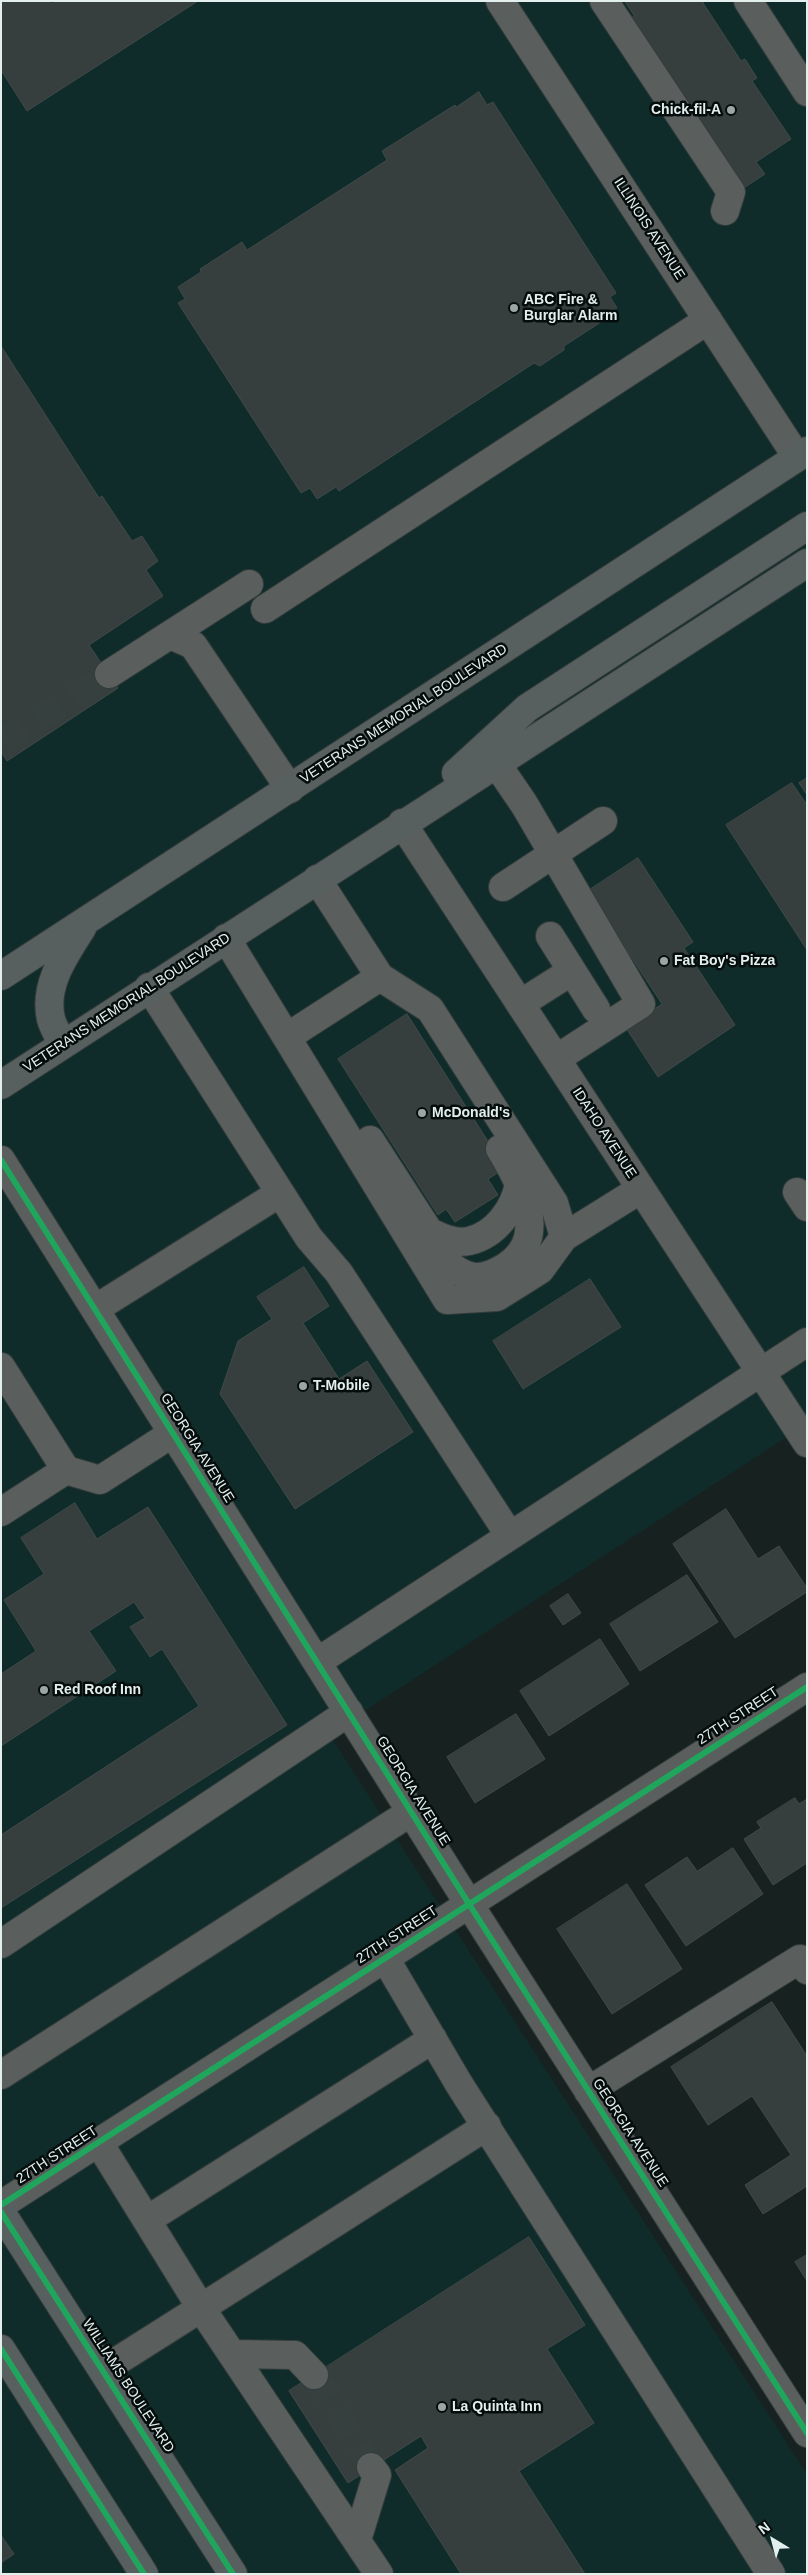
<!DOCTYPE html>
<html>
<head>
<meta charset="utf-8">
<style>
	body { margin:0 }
	#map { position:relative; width:808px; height:2575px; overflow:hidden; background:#162120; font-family:Arial,sans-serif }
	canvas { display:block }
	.frame { position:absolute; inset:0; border:2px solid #e2efec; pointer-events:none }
	.north { position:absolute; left:748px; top:2515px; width:50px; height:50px; -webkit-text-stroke:4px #050d0c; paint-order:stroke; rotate:323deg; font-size:14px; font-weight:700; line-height:20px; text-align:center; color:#e2efec }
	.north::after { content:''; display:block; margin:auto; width:18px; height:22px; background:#e2efec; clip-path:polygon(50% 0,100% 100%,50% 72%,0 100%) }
</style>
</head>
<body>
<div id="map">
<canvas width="808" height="2575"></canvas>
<div class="frame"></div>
<div class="north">N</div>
</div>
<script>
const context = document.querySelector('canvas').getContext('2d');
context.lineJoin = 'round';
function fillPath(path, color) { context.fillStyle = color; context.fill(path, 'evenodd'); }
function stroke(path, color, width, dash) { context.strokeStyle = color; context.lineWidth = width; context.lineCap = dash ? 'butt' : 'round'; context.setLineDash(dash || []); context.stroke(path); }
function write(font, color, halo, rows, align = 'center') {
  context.font = font + ' Arial,sans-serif'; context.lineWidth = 5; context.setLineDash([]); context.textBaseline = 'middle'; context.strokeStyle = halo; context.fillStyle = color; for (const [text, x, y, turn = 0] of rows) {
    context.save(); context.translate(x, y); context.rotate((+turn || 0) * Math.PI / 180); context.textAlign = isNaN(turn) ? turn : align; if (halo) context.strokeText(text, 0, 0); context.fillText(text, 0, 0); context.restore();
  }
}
fillPath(new Path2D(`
	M1,1H807V1424L329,1734L807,2474V2574H1Z`), '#102c2a');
const building = new Path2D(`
	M1,1H50L52,4L56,1H198L27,111L1,70Z
	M625,1H705L703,3L741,61L745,59L757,78L752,81L791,139L756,162L765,174L742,189L630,19L634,16Z
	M479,92L487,105L493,102L616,293L610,297L617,308L599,319L601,322L564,346V350L540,366L534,363L339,491L336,487L317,499L310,488L301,493L178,303L185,299L178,287L201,272L200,269L242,242L247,250L387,160L382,151L455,105L456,107Z
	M1,346L99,498L102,496L132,541L142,536L158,561L146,570L163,596L89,645L118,688L7,761L1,751Z
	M807,778V795L799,783Z
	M792,783L807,805V950L726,825Z
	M638,858L693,942L684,948L735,1025L658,1077L626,1028L662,1004L588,891Z
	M407,1014L505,1168L488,1179L498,1195L455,1222L446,1209L438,1215L338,1059Z
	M304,1267L329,1306L303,1323L339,1379L367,1361L413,1432L295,1509L220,1394L238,1341L272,1319L257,1297Z
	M590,1279L621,1327L523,1389L493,1341Z
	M75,1503L97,1539L148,1507L287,1725L1,1908V1835L199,1706L162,1649L150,1657L130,1627L145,1618L134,1602L89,1631L116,1671L1,1746V1674L36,1651L4,1600L44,1574L21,1538Z
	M726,1509L758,1559L779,1546L807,1588V1592L735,1638L673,1544Z
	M687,1575L718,1622L640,1671L610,1624Z
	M568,1594L581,1613L563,1625L550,1606Z
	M600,1639L629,1684L549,1736L520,1691Z
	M516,1714L545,1759L475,1803L447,1757Z
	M795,1798L799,1804L807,1799V1863L773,1885L744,1839L761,1828L757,1822Z
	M733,1848L763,1894L686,1946L645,1885L687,1857L697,1871Z
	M627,1884L682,1969L612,2014L557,1929Z
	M772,2002L807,2056V2186L763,2214L745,2185L791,2155L752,2096L708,2125L671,2067Z
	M529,2237L585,2325L547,2349L594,2423L519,2471L585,2574H461L395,2470L428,2448L421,2436L348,2483L289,2391Z
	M807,2255V2281L795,2262Z
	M1,2535L14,2554L1,2563Z`);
fillPath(building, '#363f3d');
stroke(building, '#404a48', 1);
stroke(new Path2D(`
	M1,742L109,674
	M314,2375L371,2467`), '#35403f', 28, [28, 14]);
const minor = new Path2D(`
	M500,1L797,457
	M604,1L731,192L725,211
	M748,1L807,92
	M265,609L708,320
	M170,635L193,645L290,789
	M109,674L249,584
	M496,763L524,804L641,1004L556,1059
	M402,823L807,1443
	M503,887L603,821
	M550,936L596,1009
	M226,938L447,1300L497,1297L540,1270L564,1237L554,1203L430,1009L380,977L317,879
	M149,987L309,1238L339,1273L510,1536
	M520,1004L572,971
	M287,1037L380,977
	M370,1140L452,1267C469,1279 480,1280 498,1271C553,1244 524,1188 500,1149
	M1,1160L469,1904L807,2433
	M797,1192L807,1207
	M432,1233C443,1238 456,1244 469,1241C496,1235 515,1208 519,1183
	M564,1237L641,1189
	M95,1309L280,1193
	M1,1367L66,1470L1,1512
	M66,1470L100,1480L173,1433
	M317,1662L807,1342
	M1,1944L349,1712
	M385,1958L459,2084L771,2574
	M1,2075L411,1812
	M588,2091L800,1959L807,1970
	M99,2143L201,2308L103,2370
	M1,2205L807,1687
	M147,2220L433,2039
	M232,2354L295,2355L314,2375
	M357,2540L377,2475L371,2467
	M379,2574L201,2308L487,2126`);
const major = new Path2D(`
	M456,773L527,708L807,526
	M1,976L807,451
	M62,1044C59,1036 53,1027 51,1019C43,985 65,955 82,928
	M1,1085L807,563
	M1,2212L233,2574
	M1,2349L144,2574`);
stroke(minor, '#333d3c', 30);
stroke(major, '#333d3c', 30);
stroke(minor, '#5a5f5e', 28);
stroke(major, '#58605f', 28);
stroke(new Path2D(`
	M1,1160L469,1904L807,2433
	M1,2205L807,1687
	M1,2212L233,2574
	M1,2349L144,2574`), '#20a55d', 6);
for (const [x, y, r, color] of [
	[731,110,5,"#9ba7a5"],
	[514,308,5,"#9ba7a5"],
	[664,961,5,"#9ba7a5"],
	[422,1113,5,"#9ba7a5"],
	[303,1386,5,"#9ba7a5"],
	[44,1690,5,"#9ba7a5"],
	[442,2407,5,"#9ba7a5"]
]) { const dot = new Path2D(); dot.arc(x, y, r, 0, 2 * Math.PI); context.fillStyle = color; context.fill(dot); stroke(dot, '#050d0c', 2); }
write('bold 14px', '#e2efec', '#050d0c', [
	["Chick-fil-A",721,110,"right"],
	["ABC Fire &",524,300],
	["Burglar Alarm",524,316],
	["Fat Boy's Pizza",674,961],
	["McDonald's",432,1113],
	["T-Mobile",313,1386],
	["Red Roof Inn",54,1690],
	["La Quinta Inn",452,2407]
], 'left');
write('14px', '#e2efec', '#050d0c', [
	["ILLINOIS AVENUE",649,229,57],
	["VETERANS MEMORIAL BOULEVARD",404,714,-33],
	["VETERANS MEMORIAL BOULEVARD",127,1003,-33],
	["IDAHO AVENUE",604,1133,57],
	["GEORGIA AVENUE",197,1448,58],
	["27TH STREET",738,1716,-33],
	["GEORGIA AVENUE",413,1791,58],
	["27TH STREET",397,1935,-33],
	["GEORGIA AVENUE",630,2133,57],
	["27TH STREET",57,2155,-33],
	["WILLIAMS BOULEVARD",128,2386,57]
]);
</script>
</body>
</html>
